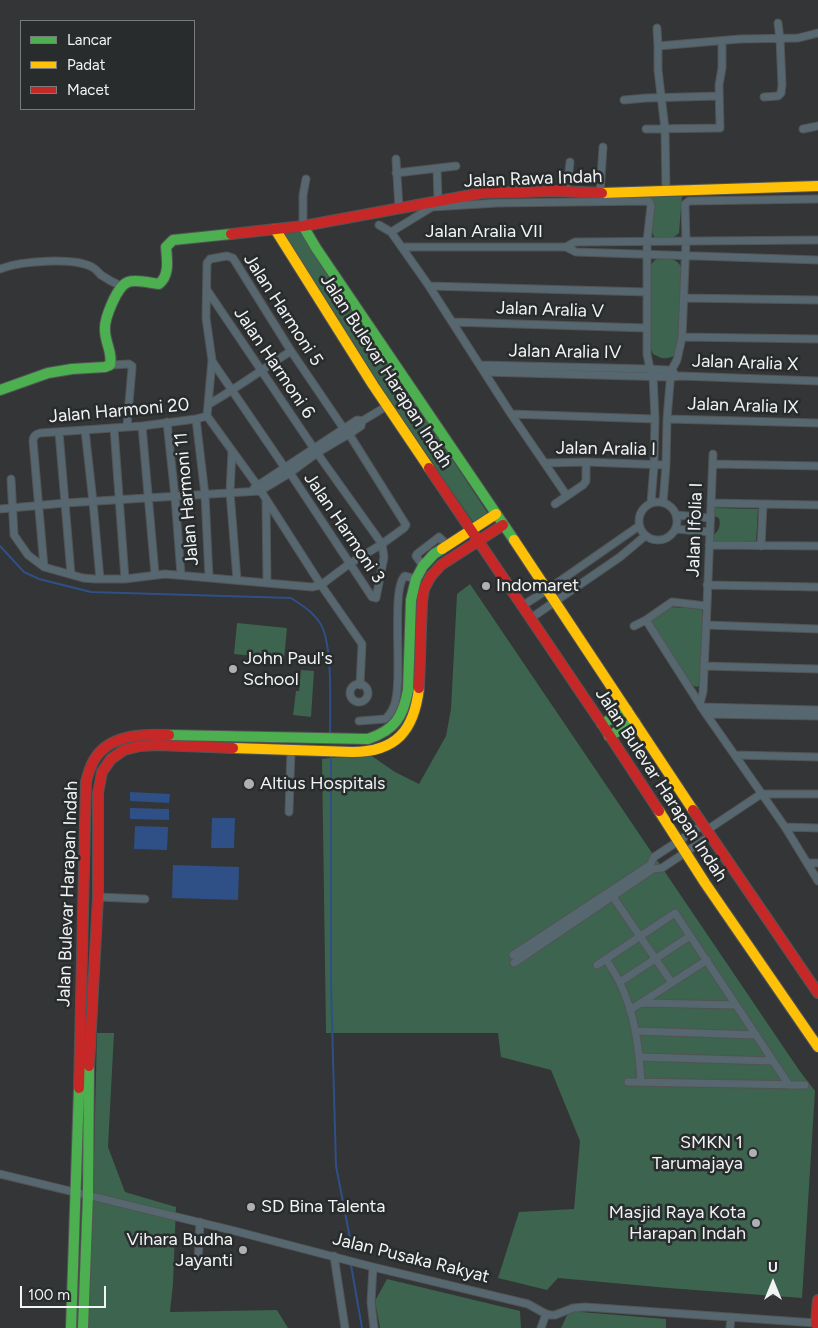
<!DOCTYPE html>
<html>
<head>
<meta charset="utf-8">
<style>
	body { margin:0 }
	#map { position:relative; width:818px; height:1328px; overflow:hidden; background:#333536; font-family:Figtree,sans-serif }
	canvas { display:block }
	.legend { position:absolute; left:20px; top:20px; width:175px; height:90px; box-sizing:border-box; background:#282c2d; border:1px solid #787c7d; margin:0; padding:6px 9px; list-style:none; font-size:15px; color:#f1f3f4 }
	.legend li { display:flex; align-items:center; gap:10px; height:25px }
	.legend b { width:25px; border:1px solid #787c7d }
	.north { position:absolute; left:748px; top:1258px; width:50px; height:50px; -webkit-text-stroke:4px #282c2d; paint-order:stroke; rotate:0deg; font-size:14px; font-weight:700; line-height:20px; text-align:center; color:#f1f3f4 }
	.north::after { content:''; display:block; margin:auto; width:18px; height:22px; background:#f1f3f4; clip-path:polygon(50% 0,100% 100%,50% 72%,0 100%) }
	.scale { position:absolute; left:20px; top:1286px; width:86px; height:22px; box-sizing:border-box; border:2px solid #f1f3f4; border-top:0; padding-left:6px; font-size:15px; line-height:18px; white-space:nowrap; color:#f1f3f4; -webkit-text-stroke:4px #282c2d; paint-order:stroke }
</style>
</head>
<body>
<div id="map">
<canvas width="818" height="1328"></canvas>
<ul class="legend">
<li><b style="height:6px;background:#4caf50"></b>Lancar</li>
<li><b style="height:6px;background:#ffc107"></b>Padat</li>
<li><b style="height:6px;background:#c62828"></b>Macet</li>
</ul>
<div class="north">U</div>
<div class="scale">100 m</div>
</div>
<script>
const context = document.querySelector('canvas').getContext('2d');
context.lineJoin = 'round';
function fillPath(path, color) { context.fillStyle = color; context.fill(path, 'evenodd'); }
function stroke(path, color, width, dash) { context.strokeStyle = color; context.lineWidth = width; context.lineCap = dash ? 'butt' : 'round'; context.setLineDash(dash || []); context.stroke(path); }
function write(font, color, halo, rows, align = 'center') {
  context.font = font + ' Figtree,sans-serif'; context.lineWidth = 5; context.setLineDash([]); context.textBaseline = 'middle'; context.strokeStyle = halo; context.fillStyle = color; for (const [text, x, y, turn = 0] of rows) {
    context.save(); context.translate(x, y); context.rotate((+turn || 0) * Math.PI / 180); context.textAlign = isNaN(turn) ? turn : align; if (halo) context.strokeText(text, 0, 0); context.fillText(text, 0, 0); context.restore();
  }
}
fillPath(new Path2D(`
	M682,196L679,233C672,240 665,239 656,239L652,233V197Z
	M300,229L487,512L486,515L473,522L396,410L282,234L283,231Z
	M664,256C673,259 679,261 682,269L681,343L676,355C665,360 663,359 653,354L650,346L649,267L655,260Z
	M715,508L758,509L756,544H712V536C719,531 721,527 719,518L714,516Z
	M470,584L799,1070L815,1091L802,1298L668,1288L558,1278L547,1290L498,1278L519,1212L574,1209L580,1141L551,1070L501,1057L498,1033H326L322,759L369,754L395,772L419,784L446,736L451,709L457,594Z
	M670,607L702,609V658L700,685L697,687L691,685L650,620Z
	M237,623L287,628L284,659L234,654Z
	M301,670L314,671L311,717L293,715L296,691H299Z
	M97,1033H114L108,1147L125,1192L176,1207L173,1284L170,1312L277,1310L288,1328H78L93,1192Z
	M387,1279L520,1311L521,1328H380L375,1301Z
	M569,1311L666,1319V1328H561Z`), '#3c644e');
fillPath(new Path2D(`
	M130,792L170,794L169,803L130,801Z
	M130,808L169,809V820L130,819Z
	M212,818H235L234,848H211Z
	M135,826L168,827L167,850L134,849Z
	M173,865L239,867L238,900L172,898Z`), '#2f5086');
stroke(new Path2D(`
	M0,546L24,572L39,579L91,592L291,598C302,605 313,612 320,623C333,641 330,710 330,735
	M331,755V985L336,1166L350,1238
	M351,1265L362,1328`), '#2f5086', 2);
const street = new Path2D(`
	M657,28L658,46V70L665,129L666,191
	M658,46L740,39L798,38L818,33
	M764,97L778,96L781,93L782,85L780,39L778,23
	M624,100L646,98L719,96
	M646,129L720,128L719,85L722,68V41
	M803,129L818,126
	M396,159L399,208
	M437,168L438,201
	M396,173L456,166
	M567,191L570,162
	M600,193L603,147
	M379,225L391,232L429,286L511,414L567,496
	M303,226V195L306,179
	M391,232L432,207L497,203L649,201L651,206L647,241V354L650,369L653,376L655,419L654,465L651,503
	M402,247H566L576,252L818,260
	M566,247L575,242L818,240
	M0,269C20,261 73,257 92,267C96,269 98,272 101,275C107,279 114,283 121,286
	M429,286L647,292
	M207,290L317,453L382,544L384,557L376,598L372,597L290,473
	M684,298L818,300
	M452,322L647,328
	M682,337L818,339
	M212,361L285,468
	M110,365L129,364L132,366
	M480,365L650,369L667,370L674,373
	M484,372L670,377L681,376L818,381
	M209,404C237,388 264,368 291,351
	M511,414L655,419
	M207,416L212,360L206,318L207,263L210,259L227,256L233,258L291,351L344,429
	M207,416L257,485L321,585L362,644L360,685
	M196,419L205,495L209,577
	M667,419L818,423
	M167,422L175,497L181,575
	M127,426L132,368
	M142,426L155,574
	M114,428L125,579
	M85,430L93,502L100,579
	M59,432L71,574
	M232,451L230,492L237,580
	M546,463L586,462L666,465
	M713,464L818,466
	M11,479L14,535L28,555L44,567L83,578L95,579H125L165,574L312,587L321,585L349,564L382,544L404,528L406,525L349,434
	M254,488L357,420L362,421
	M260,491L290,473L317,453L349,434L361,426L362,421L387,406
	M266,500L267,582
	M639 521a19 19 0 1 1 38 0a19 19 0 1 1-38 0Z
	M663,503L666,465L667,419L671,371L677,360L682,337L686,241L685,204L689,201L818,199
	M711,503L818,505
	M555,504L583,485L586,481V462
	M0,509L65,503L260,491
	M676,515L710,518
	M676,529L710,532
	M709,545L818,546
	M761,546L763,504
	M423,566L416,556L417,554L439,537L447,545
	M44,567L33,441C33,436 36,434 40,433L142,426L196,419L207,416
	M707,585L818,587
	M522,606L547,590L639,526
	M707,606L713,454
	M531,618L620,557L645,536
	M646,620L706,714L785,827L818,881
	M706,625L818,629
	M634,626L646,620L672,602L707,606L703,692L700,703
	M704,666L818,669
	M350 693a9 9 0 1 1 18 0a9 9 0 1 1-18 0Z
	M701,707L818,710
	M706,714L818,716
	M359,721L385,719C389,716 392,711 394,706C404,682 390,587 405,576L416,579
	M735,755L818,757
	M289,812L291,750
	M785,827L818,828
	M707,830L761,794H818
	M807,863H818
	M611,894L672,983
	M98,897L145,899
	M513,955L650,865L654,857L703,825
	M606,959C611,967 616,975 620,983C635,1014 639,1048 641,1082
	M514,963L653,869L662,868L710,836
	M597,965L675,913L789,1085
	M620,982L690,936
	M641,1003L736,1005
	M630,1010L707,960
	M636,1031L756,1035
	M639,1057L773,1061
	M628,1082L805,1085
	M0,1174L235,1231L373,1267L528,1304L546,1314L551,1315H555L573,1308L585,1307L816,1323
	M334,1256L345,1328
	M198,1263L200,1222
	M373,1267L371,1302L374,1328
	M541,1328L546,1314
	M730,1328L731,1317`);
const fast = new Path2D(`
	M303,226L316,248L514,540
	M0,390L48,373L72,369L105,367L110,365C113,353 105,343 105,330C104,319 117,286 128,282C137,279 150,283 159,284C170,275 167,260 166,247L173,240L231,234
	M602,724L627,710
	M169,735L368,739C395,730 403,717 408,690L411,600L416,579L423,566L434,554L442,549
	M609,736L635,722
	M71,1328L79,1088
	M83,1328L88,1195L89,1066`);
const slow = new Path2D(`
	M602,193L818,186
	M275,229L373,385L429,468
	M514,540L693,810
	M442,549L496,514
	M233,748L352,752C396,752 414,731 419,688
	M659,811L705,883L818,1047`);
const jam = new Path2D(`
	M231,234L303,226L482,193L558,191L602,193
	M429,468L602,724L659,811
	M419,688L422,601L424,589L431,576L441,565L503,525
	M693,810L818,993
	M89,1066L98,897V793L102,772L111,759L124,750L140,746L157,745L233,748
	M79,1088L86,782C88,774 90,767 94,760C109,734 143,734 169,735
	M818,1300L816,1323L818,1324`);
stroke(street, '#525354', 9);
stroke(fast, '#525354', 12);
stroke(slow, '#525354', 12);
stroke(jam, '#525354', 12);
stroke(street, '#57676f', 7);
stroke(fast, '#4caf50', 10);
stroke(slow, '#ffc107', 10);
stroke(jam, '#c62828', 10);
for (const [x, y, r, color] of [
	[486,586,5,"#aeb0b2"],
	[233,669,5,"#aeb0b2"],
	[249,784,6,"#aeb0b2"],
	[753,1153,5,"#aeb0b2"],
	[251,1207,5,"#aeb0b2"],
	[756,1223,5,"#aeb0b2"],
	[243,1250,5,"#aeb0b2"]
]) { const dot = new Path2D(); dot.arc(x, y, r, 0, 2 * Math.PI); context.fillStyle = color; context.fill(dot); stroke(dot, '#282c2d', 2); }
write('18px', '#f1f3f4', '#282c2d', [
	["Jalan Rawa Indah",533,179,-2],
	["Jalan Aralia VII",484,232],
	["Jalan Harmoni 5",283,310,57],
	["Jalan Aralia V",550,310,2],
	["Jalan Aralia IV",565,352,1],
	["Jalan Harmoni 6",274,363,56],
	["Jalan Aralia X",745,363,2],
	["Jalan Bulevar Harapan Indah",386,371,57],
	["Jalan Aralia IX",743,406,2],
	["Jalan Harmoni 20",119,411,-5],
	["Jalan Aralia I",606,449,1],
	["Jalan Harmoni 11",187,499,-95],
	["Jalan Harmoni 3",344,528,56],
	["Jalan Ifolia I",695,530,-88],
	["Jalan Bulevar Harapan Indah",661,785,57],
	["Jalan Bulevar Harapan Indah",68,894,-88],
	["Jalan Pusaka Rakyat",411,1258,14]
]);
write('18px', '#f1f3f4', '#282c2d', [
	["Indomaret",496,586],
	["John Paul's",243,659],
	["School",243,680],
	["Altius Hospitals",260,784],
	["SMKN 1",743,1143,"right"],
	["Tarumajaya",743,1164,"right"],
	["SD Bina Talenta",261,1207],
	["Masjid Raya Kota",746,1213,"right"],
	["Harapan Indah",746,1234,"right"],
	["Vihara Budha",233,1240,"right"],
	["Jayanti",233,1261,"right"]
], 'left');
</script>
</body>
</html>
